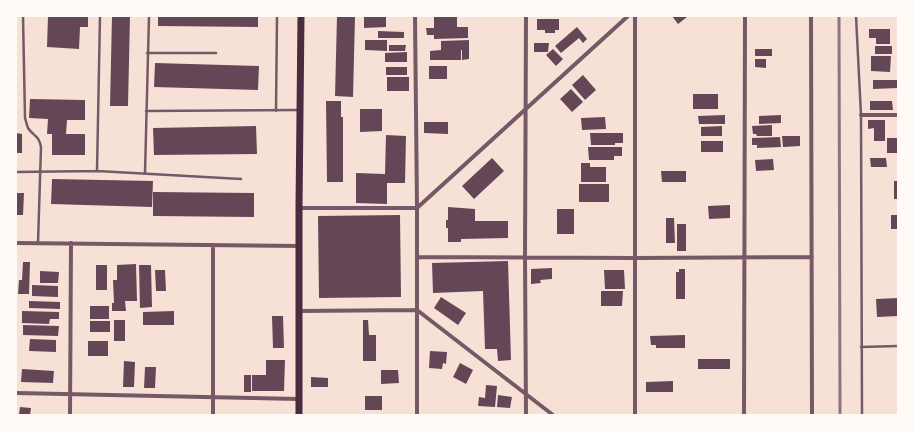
<!DOCTYPE html>
<html>
<head>
<meta charset="utf-8">
<style>
	body { margin:0 }
	#map { position:relative; width:914px; height:431px; overflow:hidden; background:#f7e1d7; font-family:"Exo 2",sans-serif }
	canvas { display:block }
	.frame { position:absolute; inset:0; border:17px solid #fffaf5; pointer-events:none }
</style>
</head>
<body>
<div id="map">
<canvas width="914" height="431"></canvas>
<div class="frame"></div>
</div>
<script>
const context = document.querySelector('canvas').getContext('2d');
context.lineJoin = 'round';
function fillPath(path, color) { context.fillStyle = color; context.fill(path, 'evenodd'); }
function stroke(path, color, width, dash) { context.strokeStyle = color; context.lineWidth = width; context.lineCap = dash ? 'butt' : 'round'; context.setLineDash(dash || []); context.stroke(path); }
fillPath(new Path2D(`
	M48,16H88V27H80L79,49L47,47Z
	M112,16H130L128,106H110Z
	M158,16H258V27L158,26Z
	M337,16H355L353,97L335,96Z
	M364,16H386V27L364,28Z
	M457,16V27H468V38L434,39V35H427L426,28H434V17Z
	M672,16H686L687,17L678,24Z
	M537,19H559V30H555V33H545V30H537Z
	M577,27L587,39L583,43L579,38L561,53L555,46Z
	M869,29H890V44H876V38H869Z
	M378,31L404,32V38H378Z
	M365,40H387V51L365,50Z
	M469,40V59L462,60V50H461V60H430V51L441,50V41Z
	M534,43H549L548,52H534Z
	M389,45H406L405,51H389Z
	M875,46H892V54H875Z
	M553,49L563,59L556,66L546,55Z
	M755,49H772V56H755Z
	M407,52V62H385V53Z
	M871,56H891L890,72L871,71Z
	M755,59H766V68L755,67Z
	M155,63L259,66L258,90L154,87Z
	M429,66H447V79H429Z
	M386,67H407V75H386Z
	M583,75L596,90L585,100L572,85Z
	M387,77H409V91H387Z
	M873,80H898V88L873,89Z
	M571,89L583,102L572,112L560,99Z
	M693,94H718V109H693Z
	M30,99L85,100V120H67L66,134H85V155H52V134H47L48,119L29,118Z
	M326,101H341V117H343V182H327Z
	M870,101H892L893,110H870Z
	M360,109H382V131L360,132Z
	M725,115V124H699L698,116Z
	M781,115V123L759,124V116Z
	M605,117L606,129L582,130L581,118Z
	M868,120H885V141H874V128L868,129Z
	M424,122H448V134L424,133Z
	M772,125V136H757L756,134H753L752,126Z
	M256,126L257,154L154,155L153,128Z
	M722,126V136H701V127Z
	M16,133L22,134V153H16Z
	M590,133H623V143H615V145H591Z
	M386,135L406,136L405,183H387V204L356,203V173L385,174Z
	M782,136H800V146L783,147Z
	M780,137L781,147L757,148V145H752V138Z
	M887,138H898V153H887Z
	M701,141H723V152H701Z
	M588,147H622V156H614V160H589Z
	M492,158L504,171L474,199L462,186Z
	M870,158H886L887,167H871Z
	M773,159L774,170L756,171L755,160Z
	M581,163H590V167H606V182H581Z
	M661,171H686V182H662Z
	M52,179L153,181L152,207L51,204Z
	M894,181H898V199H894Z
	M579,184H609V202H579Z
	M153,192L254,193V217L153,216Z
	M16,193H24L23,215H16Z
	M730,205V218L709,219L708,206Z
	M448,207L475,209V221H508V238L461,239V242H448V228H446V220H448Z
	M557,209H574V234H557Z
	M400,215L401,297L319,298L318,216Z
	M891,215H898V229H891Z
	M666,218H674L675,243H666Z
	M677,224H686V251H677Z
	M508,261L511,360L498,361L497,349H485L483,291L433,293L432,263Z
	M23,262H30L29,294H18L19,280H22Z
	M136,264L137,301H125L126,311H112V303H114L113,280H117V265Z
	M96,265H107V290H96Z
	M139,265H151L152,307L140,308Z
	M552,268V279L540,280L541,283L531,284V269Z
	M679,269H685V299H676V272H679Z
	M155,270H165L166,291H156Z
	M604,270H624L625,289H605Z
	M40,271L59,272L58,283H40Z
	M32,285L58,286V297L32,296Z
	M601,291H623L622,306H601Z
	M441,297L466,313L458,325L434,308Z
	M898,298V316L877,317L876,299Z
	M29,301L60,302V309L29,308Z
	M90,306H109V319H90Z
	M22,311L59,312V319H50L49,324L22,323Z
	M174,311V325H143V312Z
	M272,316H283L284,348H273Z
	M114,320H125V341H114Z
	M363,320H368L369,335H376V361H363Z
	M90,321H110V332H90Z
	M23,325L59,326L58,336L23,335Z
	M685,335V348H656V345H651L650,336Z
	M30,339L56,340V352L29,351Z
	M88,341H108V356H88Z
	M430,351L447,352L446,364L443,363L442,369L429,368Z
	M698,359H730V369H698Z
	M266,360H285L284,391H252V375H266Z
	M124,361L135,362L134,387H123Z
	M460,363L473,370L466,384L453,377Z
	M145,367H156L155,388H144Z
	M22,369L54,371L53,383L21,382Z
	M381,370H398L399,383L381,384Z
	M244,375H251V392H244Z
	M311,377L328,378V387H311Z
	M673,381V392H646V382Z
	M486,385L497,386L495,407L478,406L479,397L485,398Z
	M498,395L512,397L510,408L497,407Z
	M365,396H382V410H365Z
	M20,407L31,408L30,415H19Z`), '#644757');
stroke(new Path2D(`
	M23,16L25,118C26,122 27,125 28,128C33,136 39,135 41,147L38,243
	M856,16L861,115L862,415
	M147,53H216
	M146,111L300,110
	M276,111L277,16
	M97,171L100,16
	M16,172L97,171L241,179
	M145,173L149,16
	M861,347L898,346`), '#755966', 2.5);
stroke(new Path2D(`
	M415,16L417,208V415
	M811,16L812,415
	M861,115H898
	M299,208H417L628,16
	M16,243L299,246
	M417,257L635,258L812,257
	M299,311L417,310L553,415
	M16,393L299,399
	M70,415L71,243
	M213,415V245
	M526,415L525,257L526,16
	M635,415V16
	M744,415L745,16`), '#755966', 4);
stroke(new Path2D(`
	M299,415V208L301,16`), '#4a2c40', 7);
stroke(new Path2D(`
	M839,16L840,415`), '#8f747c', 3);
</script>
</body>
</html>
